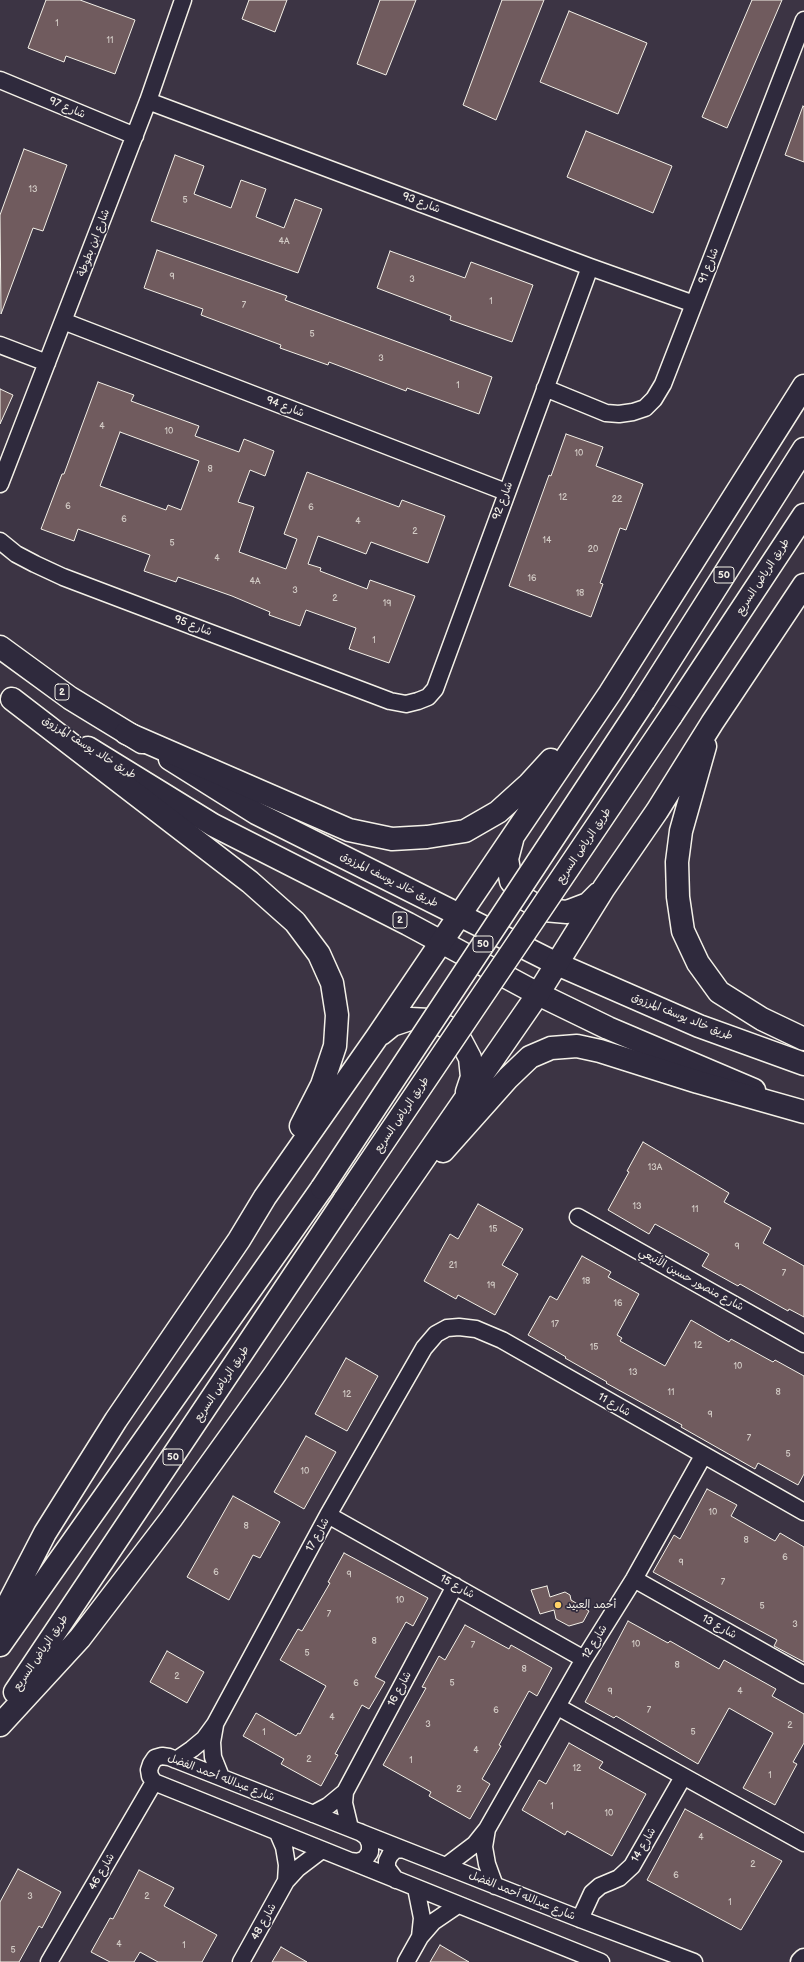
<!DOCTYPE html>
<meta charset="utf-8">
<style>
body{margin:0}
canvas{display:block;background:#3c3444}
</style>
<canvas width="804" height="1962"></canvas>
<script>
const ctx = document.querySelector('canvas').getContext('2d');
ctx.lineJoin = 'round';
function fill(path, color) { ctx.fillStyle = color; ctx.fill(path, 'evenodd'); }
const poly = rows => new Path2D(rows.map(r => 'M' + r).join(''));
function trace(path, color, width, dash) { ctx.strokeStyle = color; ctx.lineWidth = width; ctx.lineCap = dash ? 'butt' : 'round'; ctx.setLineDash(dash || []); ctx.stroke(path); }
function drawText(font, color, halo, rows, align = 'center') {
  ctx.font = font + ' "Balsamiq Sans","Playpen Sans Arabic",sans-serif'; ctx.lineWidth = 3.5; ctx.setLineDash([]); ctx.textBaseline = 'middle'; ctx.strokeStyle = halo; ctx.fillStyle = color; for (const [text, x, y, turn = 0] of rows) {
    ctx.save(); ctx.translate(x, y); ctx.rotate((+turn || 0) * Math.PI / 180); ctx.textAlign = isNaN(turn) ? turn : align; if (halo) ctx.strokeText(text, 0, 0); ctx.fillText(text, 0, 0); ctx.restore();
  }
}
const building = poly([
 [46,0,80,0,135,20,115,74,66,56,64,62,28,48,46,0],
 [249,0,287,0,275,32,242,19,249,0],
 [380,0,416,0,386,75,357,64,380,0],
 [502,0,544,0,496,120,463,105,502,0],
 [752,0,782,0,727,128,702,117,752,0],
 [569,11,647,43,618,114,540,82,569,11],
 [803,106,804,107,804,162,785,155,803,106],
 [586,131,672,166,653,213,567,177,586,131],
 [24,149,67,165,43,231,33,228,1,314,0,215,24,149],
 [175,155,204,166,194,194,231,208,241,180,266,189,256,217,284,228,295,199,322,209,298,273,151,221,175,155],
 [157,250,287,296,285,300,492,377,479,414,407,388,406,391,329,362,328,365,280,348,281,345,201,315,203,309,144,288,157,250],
 [390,251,465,278,471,262,533,285,512,342,450,320,451,316,377,288,390,251],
 [98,382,134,395,131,401,199,426,195,436,239,452,244,439,274,451,265,476,250,470,238,502,254,507,239,552,286,569,297,539,284,534,307,472,399,507,402,500,445,516,428,563,371,542,366,554,318,536,308,564,321,568,320,571,367,589,370,580,415,596,389,663,349,649,356,628,306,610,300,626,269,615,270,612,232,596,178,577,176,582,144,571,150,555,78,529,74,541,41,529,62,474,64,474,98,382],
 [120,432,199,461,181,510,168,505,166,510,100,486,120,432],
 [0,389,13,395,0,424,0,389],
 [566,434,603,447,596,466,643,484,626,530,620,528,600,583,603,584,591,617,509,586,549,475,551,476,566,434],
 [643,1142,729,1193,724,1202,771,1228,763,1243,804,1266,804,1317,789,1309,788,1311,740,1284,738,1286,702,1266,709,1254,655,1224,649,1234,608,1210,629,1172,627,1171,643,1142],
 [478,1204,523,1229,502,1265,518,1274,495,1315,458,1295,456,1299,424,1281,450,1234,458,1239,478,1204],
 [582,1256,611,1272,608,1277,639,1294,617,1335,622,1338,620,1341,665,1366,691,1320,729,1342,731,1339,773,1362,775,1360,804,1376,804,1474,798,1485,758,1463,755,1469,681,1427,682,1425,606,1383,607,1382,565,1358,566,1357,528,1335,550,1296,557,1300,582,1256],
 [346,1358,378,1376,347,1431,315,1414,346,1358],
 [306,1436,336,1452,304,1509,274,1492,306,1436],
 [707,1489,737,1505,731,1516,775,1541,780,1533,804,1547,804,1662,774,1646,777,1640,653,1572,674,1535,680,1539,707,1489],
 [233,1496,280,1522,260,1558,253,1555,229,1600,187,1577,233,1496],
 [344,1553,428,1598,413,1626,406,1622,375,1677,385,1682,369,1709,362,1705,335,1754,338,1755,321,1786,281,1764,284,1759,243,1736,256,1713,296,1736,298,1733,300,1734,326,1686,280,1660,298,1629,302,1631,330,1583,328,1582,344,1553],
 [547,1586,550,1597,565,1592,570,1595,571,1600,589,1611,583,1622,569,1626,556,1619,554,1610,540,1614,531,1590,547,1586],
 [628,1621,668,1643,670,1641,719,1669,724,1660,776,1689,772,1696,804,1714,804,1743,793,1762,797,1764,775,1805,743,1788,773,1733,729,1708,698,1764,616,1716,614,1718,585,1702,628,1621],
 [465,1625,509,1649,511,1645,552,1668,537,1696,529,1691,499,1745,501,1746,482,1779,490,1784,470,1819,429,1796,431,1792,383,1765,426,1688,422,1687,439,1656,445,1660,465,1625],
 [167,1651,204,1672,187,1703,150,1682,167,1651],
 [569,1743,603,1762,599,1768,646,1794,612,1856,567,1831,565,1835,522,1810,539,1780,546,1784,569,1743],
 [685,1809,782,1861,741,1930,647,1880,685,1809],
 [18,1869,61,1892,42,1928,39,1926,19,1962,0,1962,0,1902,18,1869],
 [139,1870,174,1888,164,1906,217,1935,202,1962,158,1962,140,1952,134,1962,110,1962,91,1952,110,1918,113,1919,139,1870],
 [440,1945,469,1962,430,1962,440,1945],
 [281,1947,307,1962,272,1962,281,1947]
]);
fill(building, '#705b5e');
trace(building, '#f4f1e8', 1);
const minor = poly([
 [0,80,135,136],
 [148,101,590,267,694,304],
 [63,321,506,492],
 [0,345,47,363],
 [545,388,606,413,619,414,633,412,645,408,654,399,663,384,804,20],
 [0,484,148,101,183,0],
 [0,541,16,554,35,564,63,577,390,701,406,704,418,701,428,697,435,689,439,678,590,267],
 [578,1217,804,1344],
 [328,1515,584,1659],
 [634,1579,804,1675],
 [558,1707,804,1843],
 [215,1725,212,1742,213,1757,221,1777],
 [176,1760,192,1749,204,1739,215,1724,328,1515,424,1348,436,1334,447,1328,459,1327,476,1329,502,1340,804,1512],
 [345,1792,344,1803,350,1828],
 [313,1814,328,1806,345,1792,455,1586],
 [487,1829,484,1847,487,1864,495,1886],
 [278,1833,284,1847,287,1865,286,1881],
 [350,1861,358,1862,365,1859,370,1852,370,1844,367,1837,360,1832],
 [446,1866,475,1844,487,1829,584,1659,634,1579,703,1456],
 [396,1880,387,1868,387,1861,390,1855,395,1850,402,1849],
 [416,1888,422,1918,420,1937],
 [580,1919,592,1893,600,1886,619,1878,632,1866,683,1777],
 [49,1962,154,1782],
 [241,1962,286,1881,297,1869,322,1850],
 [406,1962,420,1937,433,1922,458,1905],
 [601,1962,154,1782,150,1776,149,1770,151,1764,155,1758,162,1756,169,1757,580,1919,694,1962]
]);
const tertiary = poly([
 [801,1962,804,1959]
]);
const primary = poly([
 [0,647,70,698,142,742],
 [88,748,213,825,408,924,538,994,608,1028,754,1090],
 [170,759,256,813,557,964,699,1026,804,1064]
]);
const motorway = poly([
 [12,699,250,882,295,922,319,954,332,983,337,1015,335,1046,322,1085,301,1126],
 [644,701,804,449],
 [671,716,804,515],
 [126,733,349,830,392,839,427,837,465,831,498,812,529,784,551,760],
 [705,746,681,831,677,862,678,897,683,931,698,963,719,992,762,1019,804,1039],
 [512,840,507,859,511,881,525,899,544,910,567,912,588,904,598,894],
 [381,1034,392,1025,410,1019,430,1020,447,1027,461,1041,470,1058,472,1077,467,1092],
 [443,1151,508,1078,530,1057,551,1048,577,1046,600,1051,698,1082,804,1112],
 [0,1620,45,1533,116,1420,239,1240,265,1197,377,1037,610,693,804,386],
 [0,1645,322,1188],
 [15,1692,345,1199],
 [0,1725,80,1638,171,1519,273,1377,538,994,604,888,657,811,712,723,804,585]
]);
trace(minor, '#f4f1e8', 19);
trace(tertiary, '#f4f1e8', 23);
trace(primary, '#f4f1e8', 25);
trace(motorway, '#f4f1e8', 25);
trace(minor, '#2f2a3d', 16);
trace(tertiary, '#2f2a3d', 20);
trace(primary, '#2f2a3d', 22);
trace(motorway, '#2f2a3d', 22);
const motorwayBridge = poly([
 [322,1188,644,701],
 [345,1199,671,716]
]);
trace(motorwayBridge, '#f4f1e8', 25, []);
trace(motorwayBridge, '#2f2a3d', 22);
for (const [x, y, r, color] of [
 [558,1605,4,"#ffd166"]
]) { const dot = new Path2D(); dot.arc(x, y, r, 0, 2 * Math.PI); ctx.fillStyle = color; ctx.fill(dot); trace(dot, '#2f2a3d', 1.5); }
drawText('9px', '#d3ccc6', null, [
 ["1",57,24],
 ["11",110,41],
 ["13",33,190],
 ["5",185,201],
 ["4A",284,242],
 ["9",172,277],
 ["3",412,280],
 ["1",491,302],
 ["7",244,306],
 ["5",312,335],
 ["3",381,359],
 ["1",458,386],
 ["4",102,427],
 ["10",169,432],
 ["10",579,454],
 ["8",210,470],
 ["12",563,498],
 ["22",617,500],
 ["6",68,507],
 ["6",311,508],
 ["6",124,520],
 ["4",358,522],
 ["2",415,532],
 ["14",547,541],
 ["5",172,544],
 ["20",593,550],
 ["4",217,559],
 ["16",532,579],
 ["4A",255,582],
 ["3",295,591],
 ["18",580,594],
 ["2",335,599],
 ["19",387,604],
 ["1",374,641],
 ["13A",655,1168],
 ["13",637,1207],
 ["11",695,1210],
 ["15",493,1230],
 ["9",737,1247],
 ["21",453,1266],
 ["7",784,1274],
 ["18",586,1282],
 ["19",491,1286],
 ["16",618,1304],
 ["17",555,1325],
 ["12",698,1346],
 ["15",594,1348],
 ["10",738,1367],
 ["13",633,1373],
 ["11",671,1393],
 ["8",778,1393],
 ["12",347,1395],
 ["9",710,1415],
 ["7",749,1439],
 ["5",788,1455],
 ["10",305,1472],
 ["10",713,1513],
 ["8",246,1527],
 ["8",746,1541],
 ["6",785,1558],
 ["9",681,1563],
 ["6",216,1573],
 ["9",349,1575],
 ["7",723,1583],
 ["10",400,1601],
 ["5",762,1607],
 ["7",329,1615],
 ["3",795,1625],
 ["8",374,1642],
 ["10",636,1645],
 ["7",473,1646],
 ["5",307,1654],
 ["8",677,1666],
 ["8",524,1670],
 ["2",177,1677],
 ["6",356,1684],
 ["5",452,1684],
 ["9",610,1692],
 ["4",740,1692],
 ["6",496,1711],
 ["7",649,1711],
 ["4",332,1718],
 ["3",428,1725],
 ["2",790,1726],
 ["1",264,1733],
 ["5",693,1733],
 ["4",476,1751],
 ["2",309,1760],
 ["1",411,1761],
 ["12",577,1769],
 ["1",770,1776],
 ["2",459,1790],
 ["1",552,1807],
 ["10",609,1814],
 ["4",701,1838],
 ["2",753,1865],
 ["6",676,1876],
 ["3",30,1897],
 ["2",147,1897],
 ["1",730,1903],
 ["4",119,1945],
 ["1",184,1946],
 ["5",13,1951]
]);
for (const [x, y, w] of [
 [724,575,20],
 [62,692,14],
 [400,920,14],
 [483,944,20],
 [173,1457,20]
]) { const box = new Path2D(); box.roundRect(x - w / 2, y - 8, w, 16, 3); ctx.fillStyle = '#2f2a3d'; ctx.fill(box); trace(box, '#f4f1e8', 1); }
drawText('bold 10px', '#f4f1e8', null, [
 ["50",724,575],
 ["2",62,692],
 ["2",400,920],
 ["50",483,944],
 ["50",173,1457]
]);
drawText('11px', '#f4f1e8', '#2f2a3d', [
 ["شارع 97",67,108,23],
 ["شارع 93",421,203,21],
 ["شارع ابن بطوطة",94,243,-69],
 ["شارع 91",709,266,-69],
 ["شارع 94",285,407,21],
 ["شارع 92",503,501,-70],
 ["طريق الرياض السريع",763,577,-57],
 ["شارع 95",193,626,21],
 ["طريق خالد يوسف المرزوق",89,748,32],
 ["طريق الرياض السريع",584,846,-56],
 ["طريق خالد يوسف المرزوق",389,880,27],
 ["طريق خالد يوسف المرزوق",682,1017,22],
 ["طريق الرياض السريع",402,1115,-56],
 ["شارع منصور حسين الأنبعي",691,1280,29],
 ["طريق الرياض السريع",222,1384,-56],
 ["شارع 11",614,1405,30],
 ["شارع 17",318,1535,-61],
 ["شارع 15",457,1587,29],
 ["شارع 13",719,1627,29],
 ["شارع 12",595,1642,-59],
 ["طريق الرياض السريع",41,1653,-56],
 ["شارع 16",400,1689,-62],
 ["شارع عبدالله أحمد الفضل",221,1778,21],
 ["شارع 14",644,1845,-60],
 ["شارع 46",102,1872,-60],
 ["شارع عبدالله أحمد الفضل",522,1896,22],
 ["شارع 48",264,1922,-61]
]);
drawText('11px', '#f4f1e8', '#2f2a3d', [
 ["أحمد العبيد",566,1605]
], 'left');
</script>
